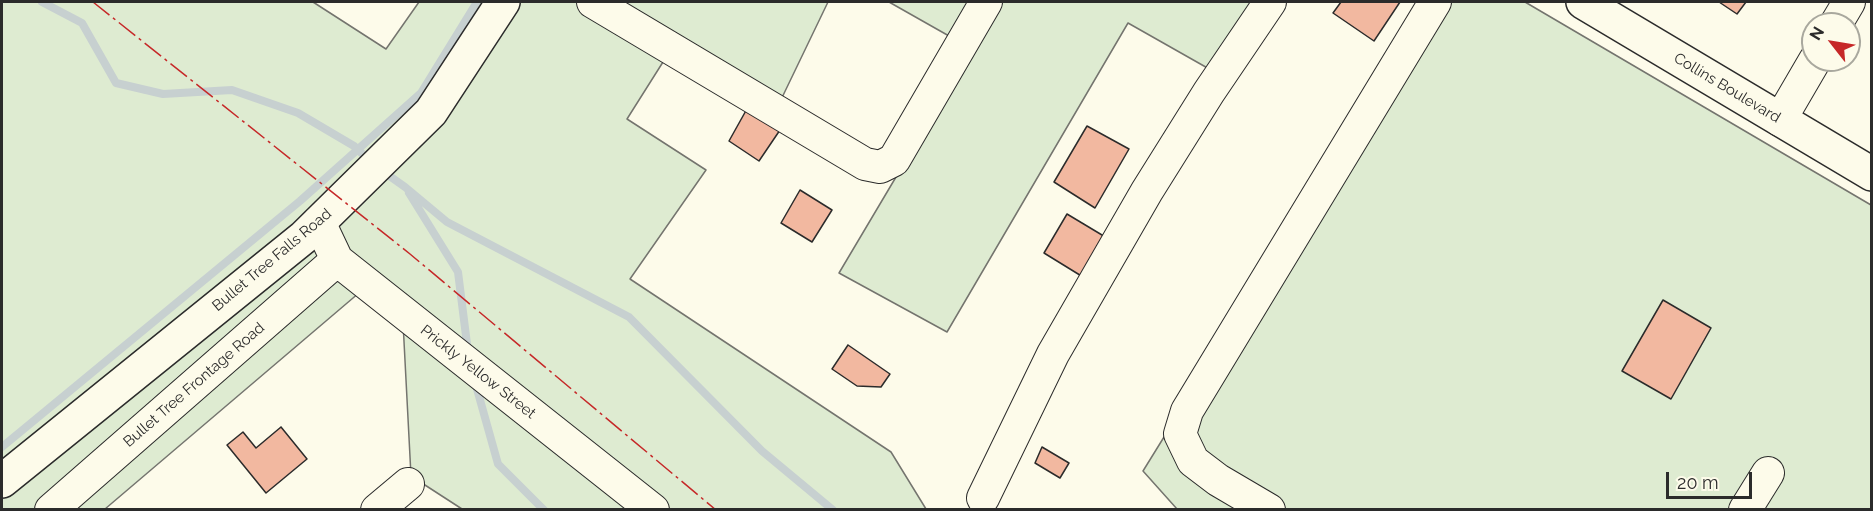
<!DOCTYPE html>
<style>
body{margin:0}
#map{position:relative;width:1873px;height:511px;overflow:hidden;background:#fdfbea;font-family:Raleway,sans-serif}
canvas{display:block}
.frame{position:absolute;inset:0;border:3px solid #2b2b2b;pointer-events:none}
.north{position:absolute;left:1801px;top:12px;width:60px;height:60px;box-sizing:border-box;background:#fdfbea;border:2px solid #a9a89e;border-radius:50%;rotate:301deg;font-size:16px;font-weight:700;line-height:24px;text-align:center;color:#2b2b2b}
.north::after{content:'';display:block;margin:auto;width:21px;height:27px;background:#c62828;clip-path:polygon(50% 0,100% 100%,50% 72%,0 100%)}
.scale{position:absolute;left:1666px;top:472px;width:86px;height:27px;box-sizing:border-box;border:3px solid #2b2b2b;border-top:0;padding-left:8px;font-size:18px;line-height:21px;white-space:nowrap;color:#2b2b2b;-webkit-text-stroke:4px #fdfbea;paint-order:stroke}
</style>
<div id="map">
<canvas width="1873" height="511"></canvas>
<div class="frame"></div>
<div class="north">N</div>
<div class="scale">20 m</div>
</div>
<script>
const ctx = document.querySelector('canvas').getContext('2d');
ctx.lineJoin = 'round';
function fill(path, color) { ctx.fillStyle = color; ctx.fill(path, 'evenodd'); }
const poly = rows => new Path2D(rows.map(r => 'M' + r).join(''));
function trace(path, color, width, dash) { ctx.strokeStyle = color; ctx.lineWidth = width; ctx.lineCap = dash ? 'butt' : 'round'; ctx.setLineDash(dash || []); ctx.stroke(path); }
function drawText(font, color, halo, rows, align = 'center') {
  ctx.font = font + ' Raleway,sans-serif'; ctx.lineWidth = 4.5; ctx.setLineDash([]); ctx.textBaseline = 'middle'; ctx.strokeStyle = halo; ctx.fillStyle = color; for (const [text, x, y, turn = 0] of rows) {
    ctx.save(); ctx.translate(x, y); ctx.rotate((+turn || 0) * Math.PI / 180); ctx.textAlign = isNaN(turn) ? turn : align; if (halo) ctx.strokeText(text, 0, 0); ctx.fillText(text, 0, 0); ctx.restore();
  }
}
const green = poly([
 [2,2,313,2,386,49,419,2,828,2,777,108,675,43,627,119,706,170,630,279,891,452,926,509,462,509,411,476,402,303,373,281,105,509,2,509,2,2],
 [889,2,1253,2,1211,70,1128,23,947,332,839,273,972,49,889,2],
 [1433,2,1525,2,1871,205,1871,509,1177,509,1143,471,1433,2]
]);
fill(green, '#deebd1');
trace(green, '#74746e', 1.5);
trace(poly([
 [42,2,82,23,116,83,163,94,232,90,298,113,354,146,371,162],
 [381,170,405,187,447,222,629,317,762,451,833,510],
 [409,193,458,272,468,352],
 [475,382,498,464,544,510],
 [2,447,300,201,421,93,477,2]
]), '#c7d0d0', 8);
const building = poly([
 [1341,2,1400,2,1374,41,1333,13,1341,2],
 [1719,2,1746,2,1737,14,1719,2],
 [748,107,780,130,759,161,729,141,748,107],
 [1087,126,1129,149,1095,208,1054,182,1087,126],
 [800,190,832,210,812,242,781,223,800,190],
 [1067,214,1107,238,1083,277,1044,253,1067,214],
 [1663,300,1711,328,1671,399,1622,371,1663,300],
 [848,345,890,374,881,387,857,386,832,369,848,345],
 [281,427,307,459,266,493,227,445,243,432,256,448,281,427],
 [1042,447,1069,463,1060,478,1035,463,1042,447]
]);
fill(building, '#f2b8a0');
trace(building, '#2b2b2b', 1.5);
const minor = poly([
 [593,2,865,164,880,167,894,160,986,2],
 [1836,24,1849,2],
 [1780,120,1815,60],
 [319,222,337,260,653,510],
 [983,498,1053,354,1147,191,1209,92,1270,2],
 [51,510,337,260],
 [377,510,408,484],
 [1269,510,1218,480,1193,461,1180,434,1187,411,1435,2],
 [1745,510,1768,473]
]);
const major = poly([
 [1583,2,1872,174],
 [2,481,304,237,431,112,503,2]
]);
trace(minor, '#2b2b2b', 34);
trace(major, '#2b2b2b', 36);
trace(minor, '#fdfbea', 32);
trace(major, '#fdfbea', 33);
trace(poly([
 [93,2,410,254,716,510]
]), '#c62828', 1.5, [21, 4.5, 3, 4.5]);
drawText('15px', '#2b2b2b', '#fdfbea', [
 ["Collins Boulevard",1727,88,31],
 ["Bullet Tree Falls Road",272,260,-40],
 ["Prickly Yellow Street",478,372,38],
 ["Bullet Tree Frontage Road",194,385,-41]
]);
</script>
